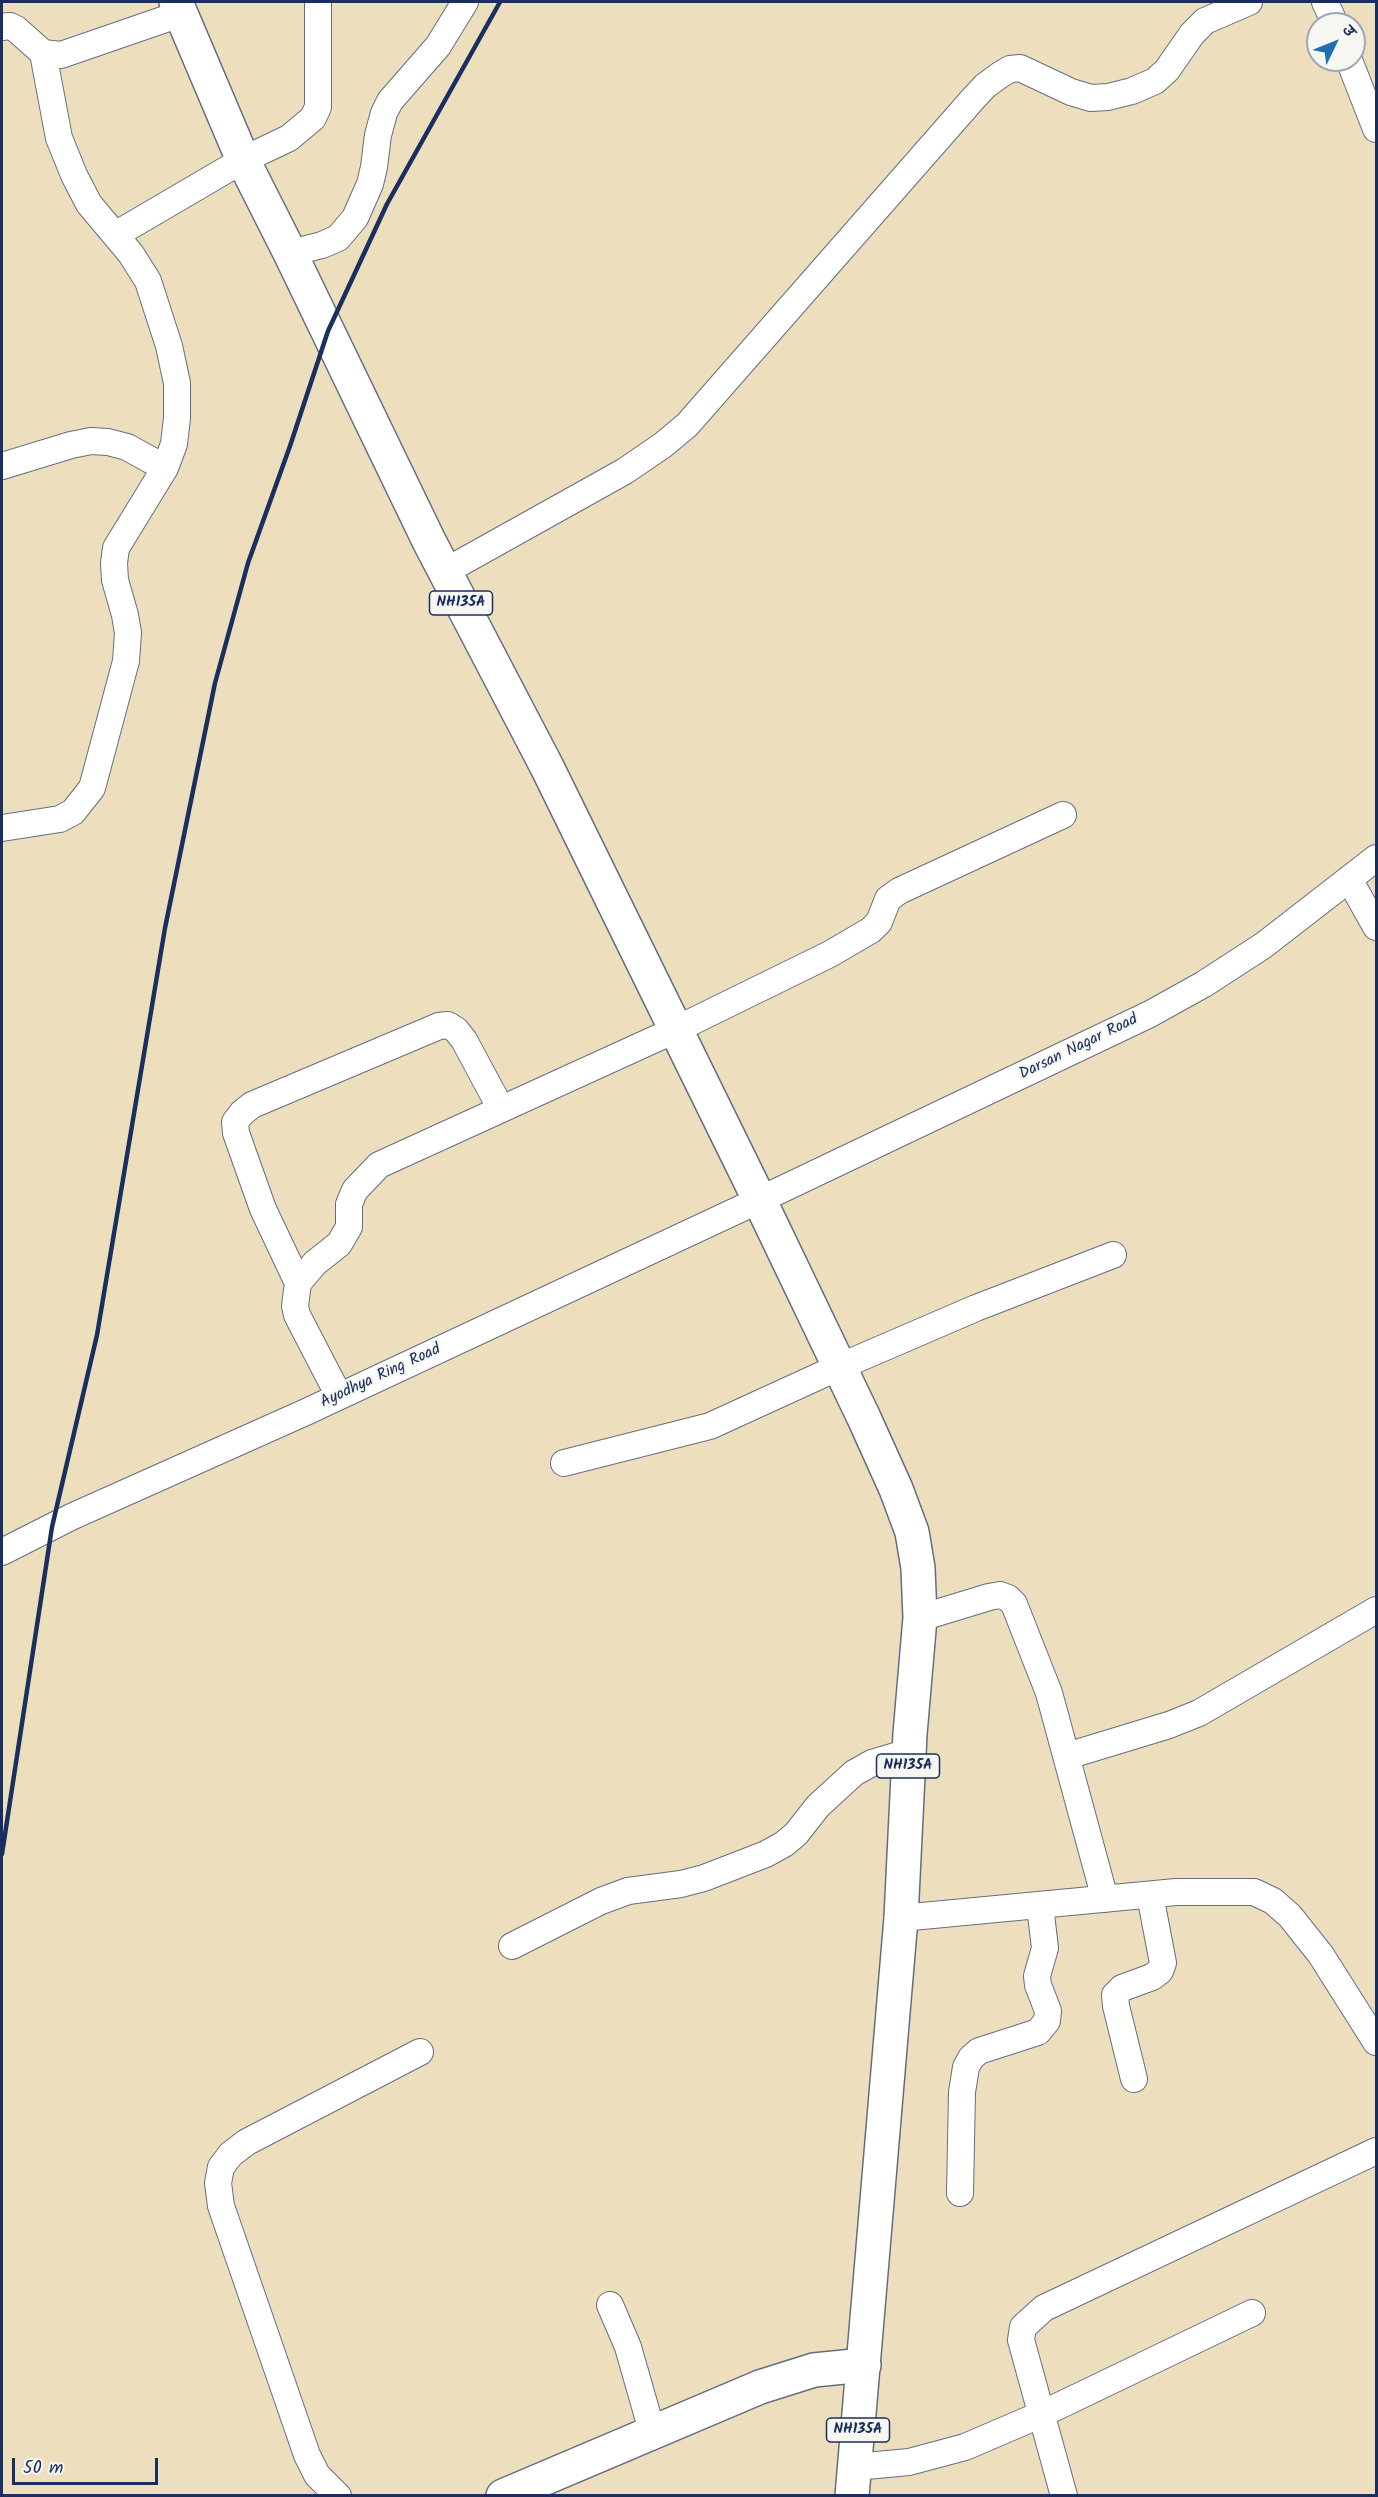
<!DOCTYPE html>
<meta charset="utf-8">
<style>
body{margin:0}
#map{position:relative;width:1378px;height:2497px;overflow:hidden;background:#eddfbd;font-family:Kalam,"Playpen Sans Deva",sans-serif}
canvas{display:block}
.frame{position:absolute;inset:0;border:3px solid #1b2f5e;pointer-events:none}
.north{position:absolute;left:1306px;top:12px;width:60px;height:60px;box-sizing:border-box;background:#f6f6f2;border:2px solid #9ea6b7;border-radius:50%;rotate:47deg;font-size:16px;font-weight:700;line-height:24px;text-align:center;color:#1b2f5e}
.north::after{content:'';display:block;margin:auto;width:21px;height:27px;background:#1f6fb2;clip-path:polygon(50% 0,100% 100%,50% 72%,0 100%)}
.scale{position:absolute;left:12px;top:2458px;width:146px;height:27px;box-sizing:border-box;border:3px solid #1b2f5e;border-top:0;padding-left:8px;font-size:18px;line-height:21px;white-space:nowrap;color:#1b2f5e;-webkit-text-stroke:4px #f6f6f2;paint-order:stroke}
</style>
<div id="map">
<canvas width="1378" height="2497"></canvas>
<div class="frame"></div>
<div class="north">उ</div>
<div class="scale">50 m</div>
</div>
<script>
const ctx = document.querySelector('canvas').getContext('2d');
ctx.lineJoin = 'round';
const poly = rows => new Path2D(rows.map(r => 'M' + r).join(''));
function trace(path, color, width, dash) { ctx.strokeStyle = color; ctx.lineWidth = width; ctx.lineCap = dash ? 'butt' : 'round'; ctx.setLineDash(dash || []); ctx.stroke(path); }
function drawText(font, color, halo, rows, align = 'center') {
  ctx.font = font + ' Kalam,sans-serif'; ctx.lineWidth = 4.5; ctx.setLineDash([]); ctx.textBaseline = 'middle'; ctx.strokeStyle = halo; ctx.fillStyle = color; for (const [text, x, y, turn = 0] of rows) {
    ctx.save(); ctx.translate(x, y); ctx.rotate((+turn || 0) * Math.PI / 180); ctx.textAlign = isNaN(turn) ? turn : align; if (halo) ctx.strokeText(text, 0, 0); ctx.fillText(text, 0, 0); ctx.restore();
  }
}
const minor = poly([
 [1325,2,1335,24],
 [2,27,10,26,16,29,43,53,61,55,180,14],
 [1349,60,1376,129],
 [115,235,243,160,289,138,313,118,318,107,318,2],
 [290,253,322,245,338,238,355,218,370,184,374,167,378,135,384,113,390,101,438,46,465,2],
 [2,466,71,445,91,441,108,442,127,447,165,468],
 [444,572,625,471,663,445,687,425,972,100,985,86,1000,75,1010,69,1020,68,1071,92,1091,98,1108,97,1132,91,1155,81,1167,70,1192,34,1205,21,1249,2],
 [2,828,60,819,73,812,92,788,126,661,128,633,125,615,115,580,114,563,116,548,165,468,174,444,177,418,177,383,169,346,148,281,131,254,89,204,74,175,59,138,43,53],
 [1349,879,1376,927],
 [298,1283,263,1209,236,1133,235,1122,242,1113,252,1105,439,1026,448,1025,456,1030,464,1040,501,1109],
 [339,1396,297,1315,295,1306,298,1283,315,1263,339,1244,349,1227,349,1204,355,1190,379,1165,675,1030,830,954,871,930,879,922,888,899,899,891,1063,815],
 [564,1463,710,1426,839,1367,976,1308,1113,1255],
 [2,1552,71,1517,306,1412,770,1195,1150,1014,1204,984,1264,945,1376,858],
 [920,1618,989,1597,1000,1595,1008,1598,1014,1604,1049,1693,1105,1899],
 [1067,1756,1169,1725,1199,1713,1376,1610],
 [901,1918,1176,1892,1254,1892,1273,1901,1290,1916,1321,1955,1376,2042],
 [512,1946,601,1901,628,1891,681,1884,704,1878,766,1854,784,1844,796,1834,818,1806,854,1773,872,1763,909,1752],
 [1134,2079,1116,2006,1115,1995,1122,1988,1152,1977,1160,1971,1163,1963,1150,1895],
 [960,2193,962,2092,966,2067,971,2058,979,2051,1038,2032,1047,2021,1048,2011,1038,1985,1037,1976,1045,1948,1040,1906],
 [610,2305,628,2347,652,2431],
 [855,2467,909,2462,965,2447,1042,2414,1252,2313],
 [338,2496,317,2475,307,2455,221,2206,218,2183,221,2167,231,2154,247,2142,420,2052],
 [1064,2496,1021,2340,1023,2327,1044,2308,1376,2151]
]);
const major = poly([
 [503,2496,760,2387,814,2370,864,2365]
]);
const highway = poly([
 [176,2,243,160,290,253,429,541,547,767,759,1199,864,1418,896,1489,912,1532,918,1568,920,1618,910,1734,901,1918,852,2496]
]);
trace(minor, '#646d7f', 28);
trace(major, '#646d7f', 36);
trace(highway, '#646d7f', 36);
trace(minor, '#fff', 26);
trace(major, '#fff', 33);
trace(highway, '#fff', 33);
trace(poly([
 [2,1854,52,1527,97,1335,165,928,215,683,248,563,290,446,328,331,387,204,500,2]
]), '#1b2f5e', 4.5);
for (const [x, y, w] of [
 [461,603,63],
 [908,1766,63],
 [858,2430,63]
]) { const box = new Path2D(); box.roundRect(x - w / 2, y - 12, w, 24, 4.5); ctx.fillStyle = '#f6f6f2'; ctx.fill(box); trace(box, '#1b2f5e', 1.5); }
drawText('bold 15px', '#1b2f5e', null, [
 ["NH135A",461,603],
 ["NH135A",908,1766],
 ["NH135A",858,2430]
]);
drawText('16px', '#1b2f5e', '#f6f6f2', [
 ["Darsan Nagar Road",1079,1048,-26],
 ["Ayodhya Ring Road",381,1377,-25]
]);
</script>
